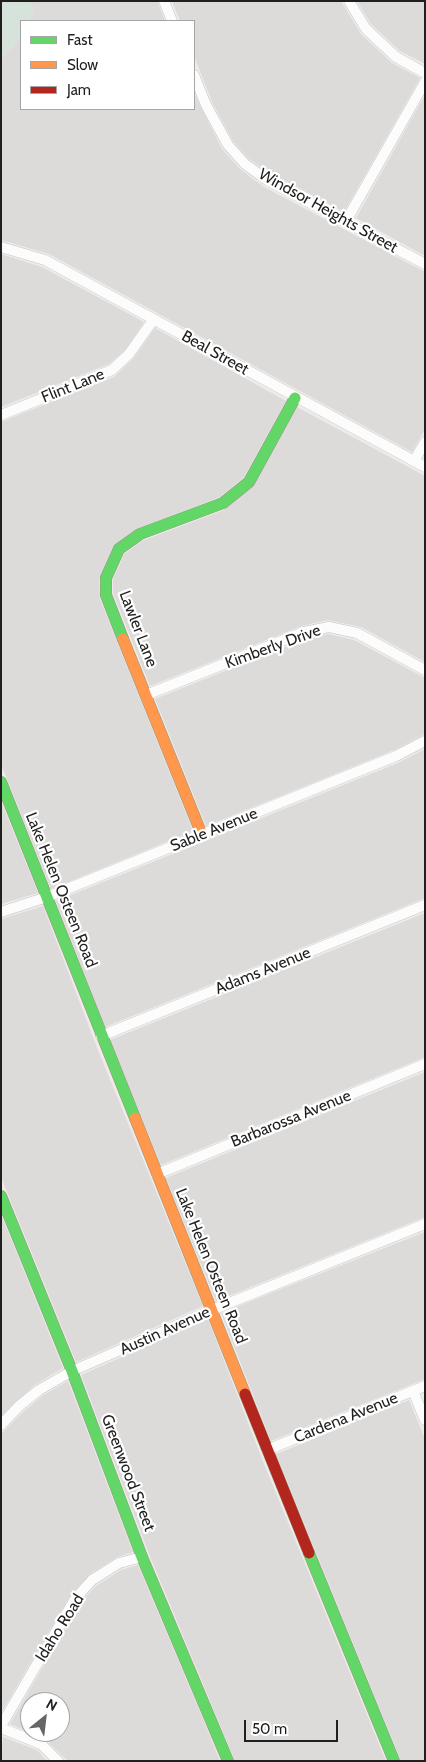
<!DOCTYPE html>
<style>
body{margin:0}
#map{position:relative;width:426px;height:1762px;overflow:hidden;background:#eeebe8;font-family:Cabin,sans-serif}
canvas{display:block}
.frame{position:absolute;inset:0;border:2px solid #1f1f1f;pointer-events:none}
.legend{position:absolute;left:20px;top:20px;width:175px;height:90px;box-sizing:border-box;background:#fff;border:1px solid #a5a5a5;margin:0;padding:6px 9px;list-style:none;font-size:15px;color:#1f1f1f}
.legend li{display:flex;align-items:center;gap:10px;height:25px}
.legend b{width:25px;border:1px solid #a5a5a5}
.north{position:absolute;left:20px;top:1692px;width:50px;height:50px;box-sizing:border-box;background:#fff;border:1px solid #a5a5a5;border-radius:50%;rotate:29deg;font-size:14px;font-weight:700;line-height:20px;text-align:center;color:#1f1f1f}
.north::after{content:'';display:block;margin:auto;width:18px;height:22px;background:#676665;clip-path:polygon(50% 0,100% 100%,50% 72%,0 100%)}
.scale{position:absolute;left:244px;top:1720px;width:94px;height:22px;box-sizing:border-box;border:2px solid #1f1f1f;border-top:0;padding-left:6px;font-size:15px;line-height:18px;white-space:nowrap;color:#1f1f1f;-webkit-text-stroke:4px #fff;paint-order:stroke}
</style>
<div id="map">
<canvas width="426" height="1762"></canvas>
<div class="frame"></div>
<ul class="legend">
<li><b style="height:6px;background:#63d668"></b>Fast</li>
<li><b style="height:6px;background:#ff974d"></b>Slow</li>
<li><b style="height:6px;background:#b3261e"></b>Jam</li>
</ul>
<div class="north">N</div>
<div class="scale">50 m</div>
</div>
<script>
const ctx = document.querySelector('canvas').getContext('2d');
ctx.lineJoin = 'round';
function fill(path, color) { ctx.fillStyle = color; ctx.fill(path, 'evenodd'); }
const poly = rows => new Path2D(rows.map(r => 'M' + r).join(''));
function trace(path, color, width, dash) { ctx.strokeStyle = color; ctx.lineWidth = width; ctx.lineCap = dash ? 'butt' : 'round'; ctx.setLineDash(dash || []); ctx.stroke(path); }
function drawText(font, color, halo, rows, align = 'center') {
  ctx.font = font + ' Cabin,sans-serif'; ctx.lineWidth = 4.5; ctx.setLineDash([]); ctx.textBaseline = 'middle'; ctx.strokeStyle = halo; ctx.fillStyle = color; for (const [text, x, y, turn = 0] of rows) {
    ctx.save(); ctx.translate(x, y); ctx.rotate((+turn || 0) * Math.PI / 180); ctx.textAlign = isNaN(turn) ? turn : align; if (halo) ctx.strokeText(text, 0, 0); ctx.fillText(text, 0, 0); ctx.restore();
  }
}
fill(poly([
 [30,1,157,1,165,21,28,21,34,11],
 [172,1,341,1,361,34,392,63,420,78,344,212,271,174,249,159,233,141,212,102,194,56,194,21,180,21],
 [357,1,425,1,425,64,400,51,371,24],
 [21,33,21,109,194,109,194,93,222,149,240,169,264,187,425,272,425,429,412,452,49,254,1,240,1,58,16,43],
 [425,95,425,256,356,218],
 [1,254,42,267,144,322,125,350,109,364,1,407],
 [155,328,286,401,244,477,220,497,137,529,99,579,100,599,193,831,51,889,1,764,1,422,114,377,134,358],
 [297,407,425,476,425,662,361,627,328,620,302,626,150,686,113,593,113,579,124,554,142,541,224,510],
 [328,634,354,640,425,678,425,734,394,750,206,826,155,699,305,639],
 [425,749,425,898,105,1027,56,901,398,763],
 [1,801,38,893,1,904],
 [43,906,96,1045,203,1306,76,1362,1,1177,1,919],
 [425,913,425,1057,161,1165,110,1040],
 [425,1072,425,1217,216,1301,166,1178],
 [1,1214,63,1368,36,1384,1,1416],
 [425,1232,425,1379,271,1441,221,1313],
 [208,1319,262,1459,386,1761,235,1761,149,1554,81,1375],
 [68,1381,133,1552,117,1557,90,1574,70,1596,1,1713,1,1434,23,1412,42,1396],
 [409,1400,425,1439,425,1761,401,1761,276,1454],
 [138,1565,203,1719,220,1761,68,1761,45,1739,10,1724,80,1603,96,1586,121,1570],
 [30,1702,60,1702,60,1732,30,1732],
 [3,1737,37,1750,47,1761,1,1761]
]), '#dddbd9');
fill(poly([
 [1,1,30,1,34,11,28,21,21,21,21,33,16,43,1,58]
]), '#d6e3db');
const street = poly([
 [164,1,172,21],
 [349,1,366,29,396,57,425,73],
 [194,75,206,105,228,145,245,164,267,180,425,264],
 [346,221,425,82],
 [1,247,45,260,425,467],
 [1,415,112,370,129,354,154,319],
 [414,461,425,442],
 [146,695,304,632,329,627,357,633,425,670],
 [1,912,47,897,396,756,425,741],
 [101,1036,425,905],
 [157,1174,425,1064],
 [413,1391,425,1420],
 [1,1425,19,1406,39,1390,72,1371,212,1310,425,1224],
 [267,1450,425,1386],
 [1,1726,75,1599,92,1580,119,1563,142,1557],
 [1,1728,41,1744,58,1761]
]);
const fast = poly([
 [123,639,106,595,106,578,119,549,140,534,223,503,249,482,295,398],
 [1,782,135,1118],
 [1,1196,72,1371,142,1557,228,1761],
 [309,1553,394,1761]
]);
const slow = poly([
 [123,639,202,835],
 [135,1118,245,1394]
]);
const jam = poly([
 [245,1394,309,1553]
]);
trace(street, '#c6c5c4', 11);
trace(fast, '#969680', 12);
trace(slow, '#969680', 12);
trace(jam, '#969680', 12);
trace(street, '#fcfcfc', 10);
trace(fast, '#63d668', 11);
trace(slow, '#ff974d', 11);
trace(jam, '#b3261e', 11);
drawText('16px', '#1f1f1f', '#fff', [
 ["Windsor Heights Street",328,211,29],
 ["Beal Street",215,353,29],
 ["Flint Lane",73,386,-22],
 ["Lawler Lane",138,629,69],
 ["Kimberly Drive",273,647,-20],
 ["Sable Avenue",214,830,-22],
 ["Lake Helen Osteen Road",61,890,68],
 ["Adams Avenue",263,971,-22],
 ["Barbarossa Avenue",291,1119,-22],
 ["Lake Helen Osteen Road",211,1266,68],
 ["Austin Avenue",165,1331,-24],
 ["Cardena Avenue",346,1418,-22],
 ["Greenwood Street",128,1473,69],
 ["Idaho Road",60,1628,-58]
]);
</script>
